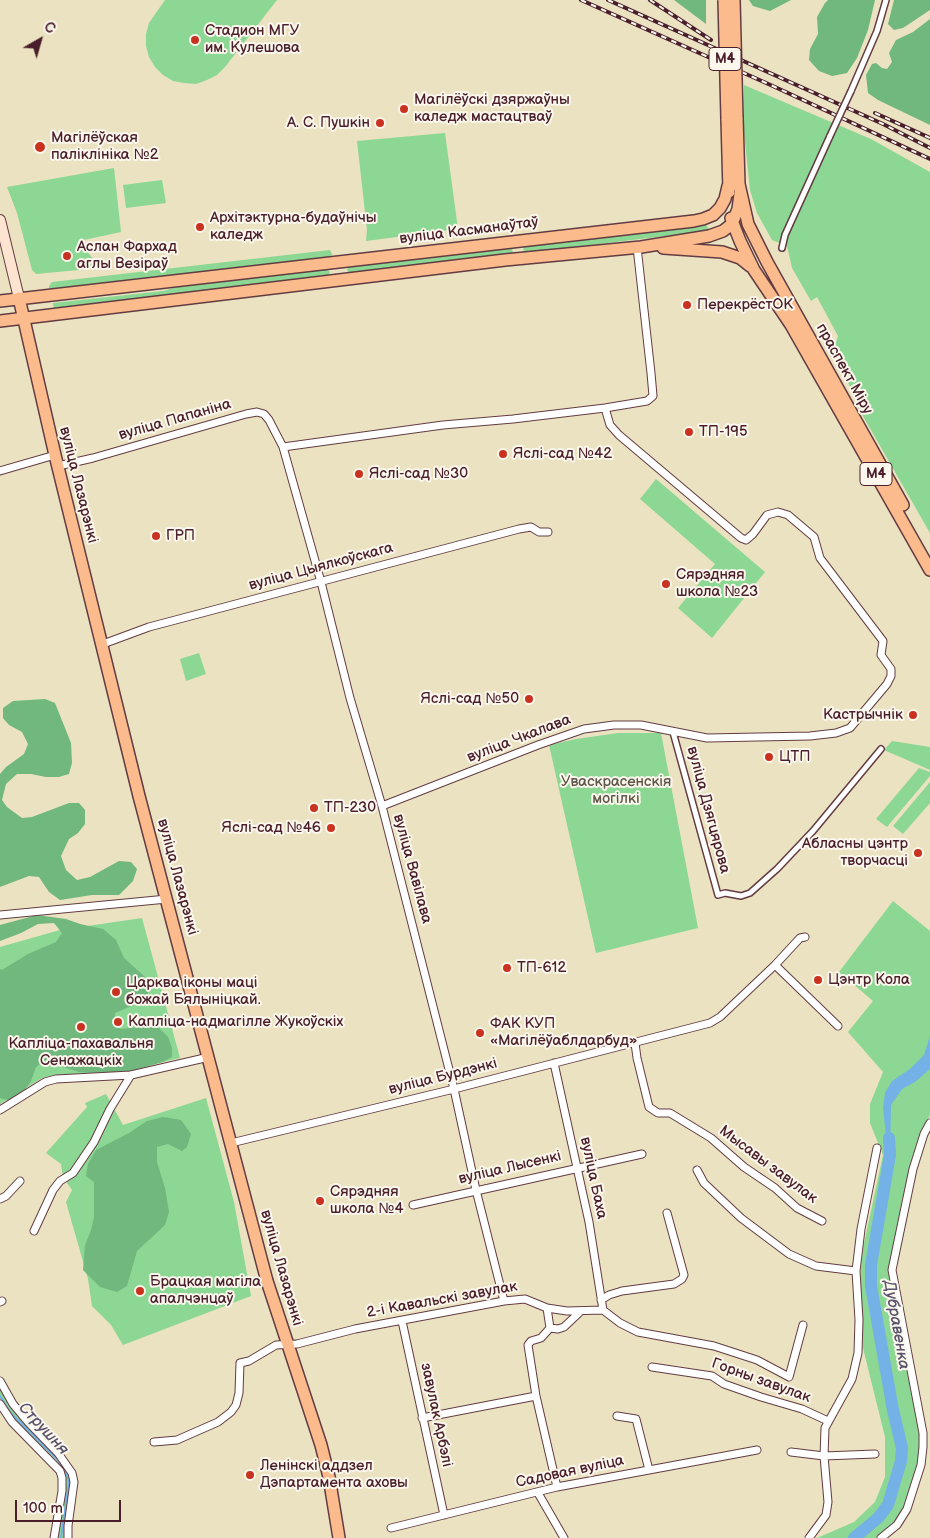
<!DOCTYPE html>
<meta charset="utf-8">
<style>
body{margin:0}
#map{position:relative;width:930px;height:1538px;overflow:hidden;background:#ebe2c1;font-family:"Balsamiq Sans",sans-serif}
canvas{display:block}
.north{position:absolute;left:15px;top:15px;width:50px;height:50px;-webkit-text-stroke:4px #fbf7ec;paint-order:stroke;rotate:38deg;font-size:14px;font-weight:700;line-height:20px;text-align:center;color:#4a1f2b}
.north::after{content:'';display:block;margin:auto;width:18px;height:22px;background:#4a1f2b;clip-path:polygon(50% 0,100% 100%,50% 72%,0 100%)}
.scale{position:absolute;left:15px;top:1500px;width:106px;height:22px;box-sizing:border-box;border:2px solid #4a1f2b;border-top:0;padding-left:6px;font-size:15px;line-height:18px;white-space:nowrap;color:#4a1f2b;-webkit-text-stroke:4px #fbf7ec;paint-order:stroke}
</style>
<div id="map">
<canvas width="930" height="1538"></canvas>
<div class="north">С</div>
<div class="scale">100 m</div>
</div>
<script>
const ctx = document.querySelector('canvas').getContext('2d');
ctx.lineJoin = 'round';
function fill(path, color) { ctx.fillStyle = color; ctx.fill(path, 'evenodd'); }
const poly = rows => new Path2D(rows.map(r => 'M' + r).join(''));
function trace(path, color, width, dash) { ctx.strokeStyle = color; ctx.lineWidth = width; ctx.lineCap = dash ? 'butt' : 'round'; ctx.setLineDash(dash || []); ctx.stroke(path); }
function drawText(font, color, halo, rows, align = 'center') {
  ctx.font = font + ' "Balsamiq Sans",sans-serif'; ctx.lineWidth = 4; ctx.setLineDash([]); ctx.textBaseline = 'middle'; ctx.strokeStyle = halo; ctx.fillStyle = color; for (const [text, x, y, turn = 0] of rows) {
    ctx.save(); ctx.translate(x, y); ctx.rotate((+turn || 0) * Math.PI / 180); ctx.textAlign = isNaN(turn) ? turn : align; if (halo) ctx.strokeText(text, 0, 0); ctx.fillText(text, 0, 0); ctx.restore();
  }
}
fill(poly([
 [165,0,277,0,225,67,217,75,207,80,196,84,184,83,173,81,163,75,155,67,149,57,146,46,146,34,149,23],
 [744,85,871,139,930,172,930,533,860,411,834,349,838,336,817,297,811,301,792,268,787,246,772,240,757,213,750,190,743,123],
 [445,133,458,229,366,241,367,230,357,141],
 [114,168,121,232,79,241,100,268,36,274,32,270,17,213,7,187],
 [162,180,166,203,126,208,123,185],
 [706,225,709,229,707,231,524,253,523,246],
 [512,247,513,255,351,273,348,272,347,269,349,266],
 [330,250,332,254,330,257,49,290,49,286,52,282],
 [327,269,330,272,328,277,54,309,53,303,163,291,180,286],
 [656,479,765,572,712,638,678,608,715,564,640,499],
 [199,653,206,674,186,681,180,659],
 [618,733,661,733,698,928,596,953,549,745,576,739],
 [892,741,930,747,930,770,884,750],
 [919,768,930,772,930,776,887,827,876,819],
 [930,782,930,803,903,834,893,826],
 [893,901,930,931,930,1115,917,1142,905,1187,888,1270,914,1405,921,1435,921,1456,904,1507,897,1521,878,1538,817,1538,854,1522,875,1502,885,1477,885,1437,863,1348,860,1278,863,1248,883,1155,870,1123,870,1104,883,1072,848,1032,873,1001,839,972],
 [142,918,180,1058,124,1071,55,1075,42,1078,0,1104,0,947,60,930],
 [106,1094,123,1125,206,1098,234,1202,251,1296,123,1345,111,1325,92,1306,88,1279,66,1202,72,1190,63,1177,61,1164,46,1153,87,1107,85,1103],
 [0,1386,63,1463,71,1480,65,1538,57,1538,66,1486,64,1470,57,1461,11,1416,0,1398]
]), '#8bd793');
fill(poly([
 [674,0,706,0,706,24],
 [749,0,791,0,770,11,753,6],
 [828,0,875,0,868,30,857,58,847,73,832,76,819,71,809,60,810,49,818,34,817,17,825,3],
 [894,0,930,0,930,10,903,28,894,30,888,24],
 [930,19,930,125,878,100,868,93,866,75,872,64,876,63,882,68,887,69,892,62,889,53,896,40,913,32],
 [45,699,55,703,71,743,72,763,69,774,59,777,46,777,31,774,17,774,6,784,2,800,7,807,22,818,32,817,69,803,79,803,85,810,85,824,78,833,69,839,61,856,66,870,77,880,90,877,119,861,131,862,137,869,133,881,119,895,92,895,60,900,49,892,39,877,29,876,0,887,0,774,6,767,24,754,28,744,22,732,9,725,3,718,3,708,13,701],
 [37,915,66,919,80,924,103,929,116,940,124,958,145,977,149,990,147,996,141,1002,115,1013,114,1022,121,1029,148,1026,159,1028,168,1037,172,1048,172,1057,163,1062,131,1071,101,1073,79,1072,66,1068,58,1061,45,1060,36,1067,31,1081,23,1093,11,1101,0,1098,0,969,2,970,28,954,56,942,62,933,54,923,38,924,21,933,0,941,0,925],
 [163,1117,181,1120,191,1134,187,1147,182,1151,168,1144,157,1147,157,1162,165,1188,169,1212,165,1225,137,1251,127,1286,117,1292,100,1287,83,1270,85,1245,91,1230,94,1217,94,1182,86,1176,88,1164,96,1150,129,1133,147,1121]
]), '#70b87d');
fill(poly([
 [930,1036,930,1069,915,1082,902,1089,891,1105,890,1155,888,1153,883,1108,885,1093,892,1081,910,1069,924,1055]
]), '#73b1e6');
trace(poly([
 [0,1396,10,1412,58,1460,67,1475,69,1482,61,1538]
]), '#73b1e6', 2);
trace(poly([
 [854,1538,878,1518,888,1505,901,1461,902,1448,893,1410,871,1286,871,1265,890,1155,889,1138]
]), '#73b1e6', 12);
const pedestrian = poly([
 [851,91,877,31,886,0],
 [782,248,785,235,830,136],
 [673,732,718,895,725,893,741,896,750,893,777,869,813,831,881,749]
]);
const minor = poly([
 [283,447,443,425,513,419,605,408,647,401,653,396,651,373,637,247],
 [58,466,93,458,246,414,257,412,264,414,269,420,283,447,321,582,350,698,382,806,454,1089,476,1190,504,1301],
 [0,471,55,455],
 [103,644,149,627,519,529,531,527,539,532,548,532],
 [382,806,538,745,584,729,614,725,641,725,707,738,810,736,836,733,850,728,887,684,891,676,891,669,881,655,883,641,820,558,814,537,788,515,778,512,767,515,753,534,746,540,741,538,619,435,610,425,605,408],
 [0,915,167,899],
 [775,965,838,1026],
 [635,1043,637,1058,649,1107,658,1113,670,1113,711,1138,744,1167,775,1188,797,1208,822,1221],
 [554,1063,589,1222,603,1310],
 [0,1110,45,1082,56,1079,131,1075,209,1057],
 [231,1143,454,1089,710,1023,720,1017,775,965,800,938,805,937],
 [697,1170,704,1183,741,1218,789,1254,816,1266,856,1271],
 [0,1199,6,1196,20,1181],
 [413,1205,642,1154],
 [34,1231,53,1190,60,1181,73,1173,94,1142,110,1109,131,1075],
 [601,1300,609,1295,622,1291,674,1284,682,1279,684,1275,667,1213],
 [0,1302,2,1301],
 [547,1308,550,1328],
 [402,1321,444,1515],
 [652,1367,712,1376,724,1384,761,1397,802,1409,828,1421],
 [0,1381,13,1404,28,1422,58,1453,72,1473,74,1482,68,1526,68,1538],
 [0,1404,12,1422,60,1471,62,1478,62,1491,54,1538],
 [617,1416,636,1419,649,1470],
 [422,1418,536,1396],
 [154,1442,177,1440,218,1422,231,1412,236,1405,239,1393,240,1363,249,1361,276,1345,297,1344,355,1329,504,1301,525,1299,547,1308,567,1311,603,1310,620,1323,638,1332,714,1346,757,1360,789,1377,803,1325],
 [791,1452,824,1456,875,1454],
 [557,1487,536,1396,528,1345,531,1341,541,1338,550,1328,558,1329,564,1327,581,1311],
 [538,1493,564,1538],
 [391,1528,557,1487,757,1450],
 [809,1538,826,1515,828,1502,824,1456,825,1428,852,1379,858,1353,859,1320,856,1271,861,1229,877,1148],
 [881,1538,897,1525,907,1509,921,1465,923,1447,923,1433,892,1270,913,1169,924,1134,930,1123]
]);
const secondary = poly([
 [0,220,19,298]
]);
const primary = poly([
 [737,118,739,184,748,224,767,262,903,505],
 [727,119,729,192],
 [731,218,740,241,754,270,791,325,930,570],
 [663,248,722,252,740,258,750,266],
 [19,298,55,455,139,796,267,1281,321,1445,329,1477,339,1538],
 [0,301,694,221,703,219,713,215,720,208,725,199,728,186],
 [0,321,505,260,641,247,709,236,723,231,732,224,738,209,740,194]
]);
trace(pedestrian, '#623c42', 8);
trace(minor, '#623c42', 9);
trace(secondary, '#623c42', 12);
trace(primary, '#623c42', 14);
trace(pedestrian, '#fff', 5);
trace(minor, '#fff', 7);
trace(secondary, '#fde4d1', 10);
trace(primary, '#fbbb8d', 11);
const rail = poly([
 [581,0,775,87,930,159],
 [608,0,883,124,930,148],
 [650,0,711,40],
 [875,113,930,138]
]);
trace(rail, '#4a1f2b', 4);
trace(rail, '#fbf7ec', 2, [5.5]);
const pedestrianBridge = poly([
 [830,136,851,91]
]);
const primaryBridge = poly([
 [724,0,727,119],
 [734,0,737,118]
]);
trace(pedestrianBridge, '#623c42', 8, []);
trace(primaryBridge, '#623c42', 14, []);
trace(pedestrianBridge, '#fff', 5);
trace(primaryBridge, '#fbbb8d', 11);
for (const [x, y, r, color] of [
 [195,40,5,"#c8321e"],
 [404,109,5,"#c8321e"],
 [380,123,5,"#c8321e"],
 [40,147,6,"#c8321e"],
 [200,227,5,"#c8321e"],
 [67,256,5,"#c8321e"],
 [687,305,5,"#c8321e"],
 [689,432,5,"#c8321e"],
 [503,454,5,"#c8321e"],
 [359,474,5,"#c8321e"],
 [156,536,5,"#c8321e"],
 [666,584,5,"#c8321e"],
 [529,699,5,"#c8321e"],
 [913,715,5,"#c8321e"],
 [769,757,5,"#c8321e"],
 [314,808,5,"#c8321e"],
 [331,828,5,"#c8321e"],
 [918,853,5,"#c8321e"],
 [507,968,5,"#c8321e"],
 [818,980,5,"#c8321e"],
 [116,992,5,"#c8321e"],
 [118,1022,5,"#c8321e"],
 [81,1027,5,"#c8321e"],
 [480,1033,5,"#c8321e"],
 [320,1201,5,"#c8321e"],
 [140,1291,5,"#c8321e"],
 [250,1475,5,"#c8321e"]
]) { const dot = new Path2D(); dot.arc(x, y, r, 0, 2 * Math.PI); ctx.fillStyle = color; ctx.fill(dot); trace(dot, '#fbf7ec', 2); }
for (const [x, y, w] of [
 [725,59,32],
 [876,474,32]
]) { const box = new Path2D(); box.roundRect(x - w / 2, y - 11.5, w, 23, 4); ctx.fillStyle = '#fbf7ec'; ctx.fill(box); trace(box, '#4a1f2b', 1); }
drawText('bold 14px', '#4a1f2b', null, [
 ["М4",725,59],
 ["М4",876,474]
]);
drawText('15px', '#4a1f2b', '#fbf7ec', [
 ["Стадион МГУ",205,31],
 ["им. Кулешова",205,48],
 ["Магілёўскі дзяржаўны",414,100],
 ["каледж мастацтваў",414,117],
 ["А. С. Пушкін",370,123,"right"],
 ["Магілёўская",51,138],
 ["паліклініка №2",51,155],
 ["Архітэктурна-будаўнічы",210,218],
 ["каледж",210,235],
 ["Аслан Фархад",77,247],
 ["аглы Везіраў",77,264],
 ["ПерекрёстОК",697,305],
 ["ТП-195",699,432],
 ["Яслі-сад №42",513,454],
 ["Яслі-сад №30",369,474],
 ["ГРП",166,536],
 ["Сярэдняя",676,575],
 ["школа №23",676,592],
 ["Яслі-сад №50",519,699,"right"],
 ["Кастрычнік",903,715,"right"],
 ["ЦТП",779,757],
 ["ТП-230",324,808],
 ["Яслі-сад №46",321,828,"right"],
 ["Абласны цэнтр",908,844,"right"],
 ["творчасці",908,861,"right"],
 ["ТП-612",517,968],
 ["Цэнтр Кола",828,980],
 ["Царква іконы маці",126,983],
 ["божай Бялыніцкай.",126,1000],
 ["Капліца-надмагілле Жукоўскіх",128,1022],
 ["ФАК КУП",490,1024],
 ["«Магілёўаблдарбуд»",490,1041],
 ["Капліца-пахавальня",81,1044,"center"],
 ["Сенажацкіх",81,1061,"center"],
 ["Сярэдняя",330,1192],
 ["школа №4",330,1209],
 ["Брацкая магіла",150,1282],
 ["апалчэнцаў",150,1299],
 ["Ленінскі аддзел",260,1466],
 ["Дэпартамента аховы",260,1483]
], 'left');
drawText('15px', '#4a1f2b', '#fbf7ec', [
 ["вуліца Касманаўтаў",469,231,-7],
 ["праспект Міру",844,369,61],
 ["вуліца Папаніна",175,420,-16],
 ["вуліца Лазарэнкі",78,485,76],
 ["вуліца Цыялкоўскага",321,567,-15],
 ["вуліца Чкалава",519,739,-21],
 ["вуліца Дзягцярова",708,810,75],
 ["вуліца Вавілава",412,869,75],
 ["вуліца Лазарэнкі",177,877,75],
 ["вуліца Бурдэнкі",443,1077,-14],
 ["Мысавы завулак",768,1165,37],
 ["вуліца Лысенкі",510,1168,-13],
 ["вуліца Баха",593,1178,78],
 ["вуліца Лазарэнкі",281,1268,74],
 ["2-і Кавальскі завулак",442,1300,-10],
 ["Горны завулак",761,1381,20],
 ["завулак Арбэлі",436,1415,78],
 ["Садовая вуліца",570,1472,-12]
]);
drawText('15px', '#5e564a', '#fbf7ec', [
 ["Уваскрасенскія",616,782],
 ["могілкі",616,799]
]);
drawText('italic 16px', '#58526c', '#fbf7ec', [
 ["Дубравенка",896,1325,80],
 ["Струшня",43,1429,47]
]);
</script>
